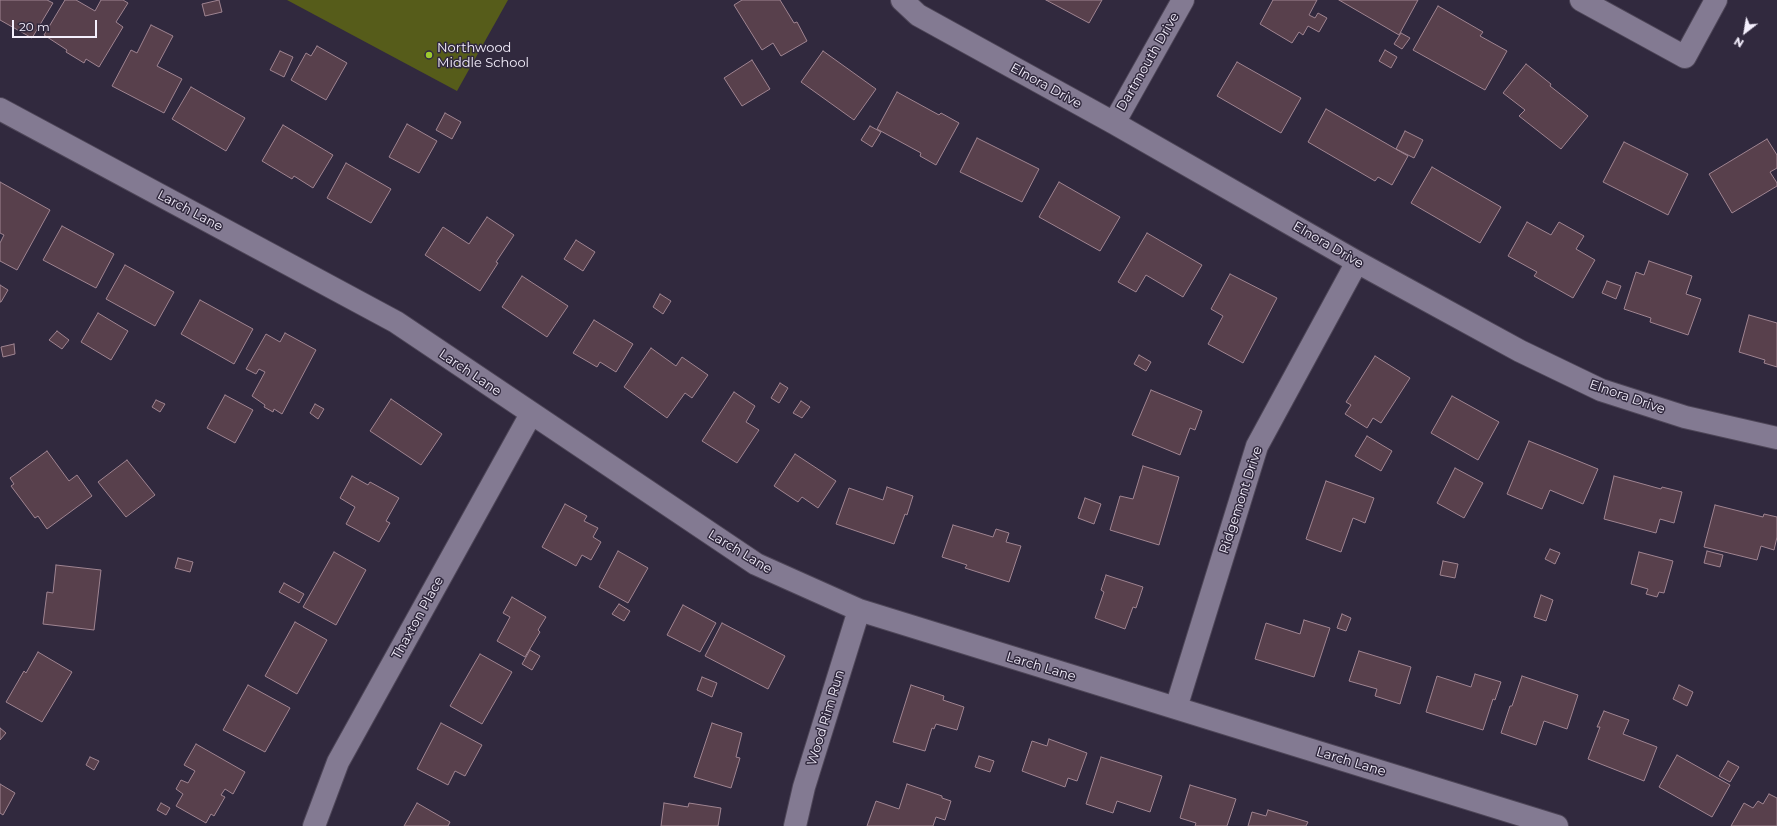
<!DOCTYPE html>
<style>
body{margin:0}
#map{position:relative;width:1777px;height:826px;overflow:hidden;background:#31293e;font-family:Montserrat,sans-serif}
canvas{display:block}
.north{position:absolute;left:1725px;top:12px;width:40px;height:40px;-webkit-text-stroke:3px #31293e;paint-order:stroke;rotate:211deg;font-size:11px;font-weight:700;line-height:16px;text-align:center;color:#f4effd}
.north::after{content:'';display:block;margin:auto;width:14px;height:18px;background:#f4effd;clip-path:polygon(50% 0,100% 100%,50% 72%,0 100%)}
.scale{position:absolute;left:12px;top:20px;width:85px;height:18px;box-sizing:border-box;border:2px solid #f4effd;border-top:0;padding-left:5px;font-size:12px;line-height:14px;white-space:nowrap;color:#f4effd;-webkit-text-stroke:3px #31293e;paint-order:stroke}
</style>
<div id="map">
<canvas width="1777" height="826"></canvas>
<div class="north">N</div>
<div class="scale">20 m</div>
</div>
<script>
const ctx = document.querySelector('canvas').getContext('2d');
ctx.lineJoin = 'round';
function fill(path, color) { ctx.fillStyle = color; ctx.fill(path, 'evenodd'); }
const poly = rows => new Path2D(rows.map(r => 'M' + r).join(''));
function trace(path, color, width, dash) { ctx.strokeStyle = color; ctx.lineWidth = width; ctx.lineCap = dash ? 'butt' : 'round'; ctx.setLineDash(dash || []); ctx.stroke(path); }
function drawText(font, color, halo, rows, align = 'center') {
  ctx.font = font + ' Montserrat,sans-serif'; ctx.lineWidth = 3; ctx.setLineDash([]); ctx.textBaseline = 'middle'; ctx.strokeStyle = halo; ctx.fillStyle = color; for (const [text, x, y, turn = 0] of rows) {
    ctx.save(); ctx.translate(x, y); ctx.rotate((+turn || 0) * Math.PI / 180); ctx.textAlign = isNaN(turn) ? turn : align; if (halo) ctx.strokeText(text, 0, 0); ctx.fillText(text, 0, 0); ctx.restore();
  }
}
fill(poly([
 [287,0,508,0,457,91]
]), '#565c1a');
const building = poly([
 [0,0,47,0,53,3,32,38,0,20,0,0],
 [65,0,76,0,95,11,101,0,123,0,128,3,116,22,123,27,99,67,86,59,84,63,66,52,67,50,44,35,65,0],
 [219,0,222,12,205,16,202,4,219,0],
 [742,0,780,0,794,23,797,22,807,41,781,56,773,43,762,50,734,5,742,0],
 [1046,0,1102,0,1089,23,1046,0],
 [1273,0,1317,0,1309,15,1315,18,1318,13,1327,18,1319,32,1308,26,1303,35,1299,32,1292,43,1260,24,1273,0],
 [1339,0,1418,0,1399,35,1339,0],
 [1438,6,1483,32,1480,36,1507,51,1485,90,1413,50,1438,6],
 [151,25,173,36,157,66,182,79,164,113,112,86,131,50,137,53,151,25],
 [1401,33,1410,38,1402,49,1394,44,1401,33],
 [317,46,347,63,326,100,291,80,306,53,311,56,317,46],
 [1385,50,1397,57,1391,68,1379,61,1385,50],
 [280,51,293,57,284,77,270,70,280,51],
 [823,51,876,89,854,120,801,82,823,51],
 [752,60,770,89,742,106,724,78,752,60],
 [1237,62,1301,98,1281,133,1217,96,1237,62],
 [1526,64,1551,84,1550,86,1588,116,1561,149,1519,116,1525,110,1503,93,1526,64],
 [191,87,245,118,226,151,172,119,191,87],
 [897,92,939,115,941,113,959,123,936,165,920,156,921,153,877,129,897,92],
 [1326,109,1408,156,1392,185,1378,177,1375,181,1308,142,1326,109],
 [445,113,461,122,452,139,436,130,445,113],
 [407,124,437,141,419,173,389,157,407,124],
 [283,125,333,155,313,188,294,176,292,179,262,161,283,125],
 [870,126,881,132,872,147,861,140,870,126],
 [1405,131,1423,140,1414,158,1396,149,1405,131],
 [977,138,1039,169,1022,202,960,172,977,138],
 [1767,139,1777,155,1777,168,1770,172,1777,183,1777,186,1732,213,1709,174,1767,139],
 [1624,142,1688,174,1668,215,1603,182,1624,142],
 [346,163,391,189,371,223,327,198,346,163],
 [1432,167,1501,207,1480,243,1411,203,1432,167],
 [0,182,50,210,17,270,0,261,0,243,4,235,0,233,0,182],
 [1059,182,1120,217,1100,251,1039,217,1059,182],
 [487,217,514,235,496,262,498,263,480,291,425,255,443,227,469,244,487,217],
 [1527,222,1551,235,1559,222,1584,236,1576,249,1595,260,1573,298,1534,276,1537,272,1508,256,1527,222],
 [62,226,114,254,96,288,43,260,62,226],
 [1147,233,1202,265,1183,297,1146,275,1136,292,1118,282,1147,233],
 [576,240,595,252,583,271,564,259,576,240],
 [1649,261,1692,276,1686,294,1701,299,1688,335,1650,322,1651,318,1624,309,1636,272,1644,275,1649,261],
 [125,265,174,292,155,326,106,299,125,265],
 [1230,274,1277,298,1243,363,1208,344,1223,316,1211,309,1230,274],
 [522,276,568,306,547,337,502,307,522,276],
 [1607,281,1621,286,1616,299,1602,293,1607,281],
 [0,285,8,290,1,302,0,302,0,285],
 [660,294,671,301,663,314,653,307,660,294],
 [200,300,253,329,234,364,181,334,200,300],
 [98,313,128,331,111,360,81,342,98,313],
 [1749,315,1777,323,1777,367,1764,363,1765,360,1739,352,1749,315],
 [594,320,633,344,616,372,600,362,597,367,573,353,594,320],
 [57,331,69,340,62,349,49,340,57,331],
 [285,333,316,350,282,414,274,409,273,412,264,407,265,405,252,396,265,372,259,369,256,374,246,369,266,334,280,342,285,333],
 [14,344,15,354,3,357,1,347,14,344],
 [651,348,676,366,682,357,708,375,692,398,685,393,667,418,624,387,651,348],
 [1139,355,1151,362,1146,371,1134,364,1139,355],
 [1375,356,1410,378,1381,423,1373,418,1367,428,1345,414,1351,405,1346,402,1375,356],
 [780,383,788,388,779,403,771,398,780,383],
 [1151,390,1202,411,1195,430,1190,428,1180,455,1132,435,1151,390],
 [734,392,755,406,746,422,759,430,737,463,702,441,734,392],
 [225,395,253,410,235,443,207,428,225,395],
 [1452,396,1499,422,1478,460,1431,433,1452,396],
 [391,399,442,434,421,465,370,431,391,399],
 [156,400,165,404,160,412,152,407,156,400],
 [801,401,810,407,802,418,793,413,801,401],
 [315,404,324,409,318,419,310,413,315,404],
 [1367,436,1392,451,1381,471,1355,456,1367,436],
 [1529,441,1598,469,1583,504,1550,490,1542,509,1507,494,1529,441],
 [47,451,69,481,77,475,92,496,47,529,38,516,35,518,11,486,14,484,10,478,47,451],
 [795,454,836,481,818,508,802,497,798,502,774,486,795,454],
 [127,460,155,495,126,517,98,482,127,460],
 [1143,466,1179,477,1159,545,1110,530,1120,496,1133,499,1143,466],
 [1455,468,1483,483,1464,518,1437,503,1455,468],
 [352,476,368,485,370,482,399,498,386,521,390,523,379,542,346,524,355,507,340,498,352,476],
 [1614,476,1661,489,1662,487,1682,492,1674,523,1660,519,1656,533,1604,519,1614,476],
 [1326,481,1374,498,1365,523,1353,518,1341,552,1306,539,1326,481],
 [887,487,913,496,907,515,905,514,894,544,836,524,849,488,883,500,887,487],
 [1085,498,1101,504,1094,524,1078,518,1085,498],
 [565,504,587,516,584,521,598,528,593,537,601,542,591,560,582,555,576,566,542,547,565,504],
 [1715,505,1763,517,1764,514,1777,517,1777,537,1774,550,1761,546,1757,560,1704,547,1715,505],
 [953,525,993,537,996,529,1009,533,1006,542,1021,546,1009,582,965,568,967,565,942,557,953,525],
 [1550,549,1560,553,1555,564,1545,559,1550,549],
 [618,551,648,568,628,603,599,587,618,551],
 [1707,551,1723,555,1720,567,1704,563,1707,551],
 [334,552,366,570,336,625,303,607,334,552],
 [1639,552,1673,561,1664,593,1659,592,1657,597,1646,594,1648,589,1631,584,1639,552],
 [178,558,193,562,190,572,175,568,178,558],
 [1443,561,1458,564,1455,578,1440,575,1443,561],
 [56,565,101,570,94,630,43,624,47,592,53,593,56,565],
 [1106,575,1143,587,1136,608,1133,607,1125,629,1095,618,1104,592,1101,590,1106,575],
 [284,583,304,594,299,603,279,592,284,583],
 [1541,595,1553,600,1546,621,1534,617,1541,595],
 [512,597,546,617,538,630,540,632,525,657,497,641,510,617,503,613,512,597],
 [619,604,630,611,624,621,612,614,619,604],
 [683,605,716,623,700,652,667,635,683,605],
 [1342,614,1351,618,1346,631,1337,628,1342,614],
 [1304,620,1330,628,1314,677,1255,659,1266,623,1300,634,1304,620],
 [295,622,327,640,297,694,265,676,295,622],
 [722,623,785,656,768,689,705,656,722,623],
 [530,650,540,656,532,670,522,664,530,650],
 [1359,651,1411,667,1400,704,1375,696,1377,689,1349,681,1359,651],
 [38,652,72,672,42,722,6,702,24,671,26,673,38,652],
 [480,654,512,672,482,724,450,706,480,654],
 [1475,674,1501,682,1495,700,1493,699,1483,730,1426,712,1437,676,1471,687,1475,674],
 [1522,676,1578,695,1567,729,1544,721,1536,745,1501,733,1510,706,1512,706,1522,676],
 [702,677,717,683,712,697,697,690,702,677],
 [248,685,290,708,265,752,223,730,248,685],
 [911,685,944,696,943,700,964,707,957,730,936,724,934,729,932,728,925,751,893,742,911,685],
 [1679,685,1693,692,1687,706,1673,699,1679,685],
 [1604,711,1629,720,1623,734,1657,747,1644,781,1588,759,1600,727,1597,727,1604,711],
 [441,723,482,745,465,776,455,771,448,785,417,769,441,723],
 [712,723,742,733,736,757,740,758,731,788,694,777,712,723],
 [0,728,6,733,0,740,0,728],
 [1049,739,1087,753,1077,781,1068,778,1065,787,1022,771,1032,741,1047,746,1049,739],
 [196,744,245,772,233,794,225,789,221,795,225,797,214,816,211,814,206,823,176,806,183,794,176,789,181,780,188,783,195,771,184,765,196,744],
 [1677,755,1730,785,1712,817,1659,787,1677,755],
 [979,756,994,761,990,772,975,767,979,756],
 [90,757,99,761,94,770,86,765,90,757],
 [1101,757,1162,776,1150,812,1117,801,1113,813,1086,804,1101,757],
 [1728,761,1739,767,1730,782,1719,776,1728,761],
 [0,784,15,793,3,815,0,813,0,784],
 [907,784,942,796,942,798,951,801,945,820,936,817,933,826,867,826,876,801,899,809,907,784],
 [1190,785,1236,799,1227,826,1195,826,1196,823,1180,818,1190,785],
 [1769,794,1777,798,1777,826,1731,826,1744,803,1753,808,1758,801,1763,804,1769,794],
 [161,803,170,808,166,815,157,810,161,803],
 [417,803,450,822,448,826,404,826,417,803],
 [664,803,688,807,689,803,721,808,718,826,661,826,664,803],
 [1268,810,1308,822,1306,826,1248,826,1252,812,1266,816,1268,810]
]);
fill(building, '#58404c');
trace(building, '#9f8491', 1);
const street = poly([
 [902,0,918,15,1114,123,1357,262,1520,351,1601,390,1685,417,1777,438],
 [1581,0,1685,57,1716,0],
 [0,109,396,322,756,564,859,610,1557,826],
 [1114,123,1183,0],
 [1176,708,1257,446,1357,262],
 [314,826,338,762,531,414],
 [795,826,804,787,859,610]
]);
trace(street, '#4e4658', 24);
trace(street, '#837a92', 22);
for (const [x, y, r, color] of [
 [429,55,4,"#9dca2f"]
]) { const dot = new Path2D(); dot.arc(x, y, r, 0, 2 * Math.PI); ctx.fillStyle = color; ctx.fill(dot); trace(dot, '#31293e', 1.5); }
drawText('13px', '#f4effd', '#31293e', [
 ["Northwood",437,48],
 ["Middle School",437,63]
], 'left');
drawText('13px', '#f4effd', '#31293e', [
 ["Dartmouth Drive",1148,62,-60],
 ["Elnora Drive",1046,86,29],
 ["Larch Lane",190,211,28],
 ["Elnora Drive",1328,245,30],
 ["Larch Lane",470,373,34],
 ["Elnora Drive",1627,397,19],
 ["Ridgemont Drive",1241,500,-72],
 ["Larch Lane",740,552,31],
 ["Thaxton Place",418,618,-61],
 ["Larch Lane",1041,667,17],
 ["Wood Rim Run",826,718,-73],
 ["Larch Lane",1351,762,17]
]);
</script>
